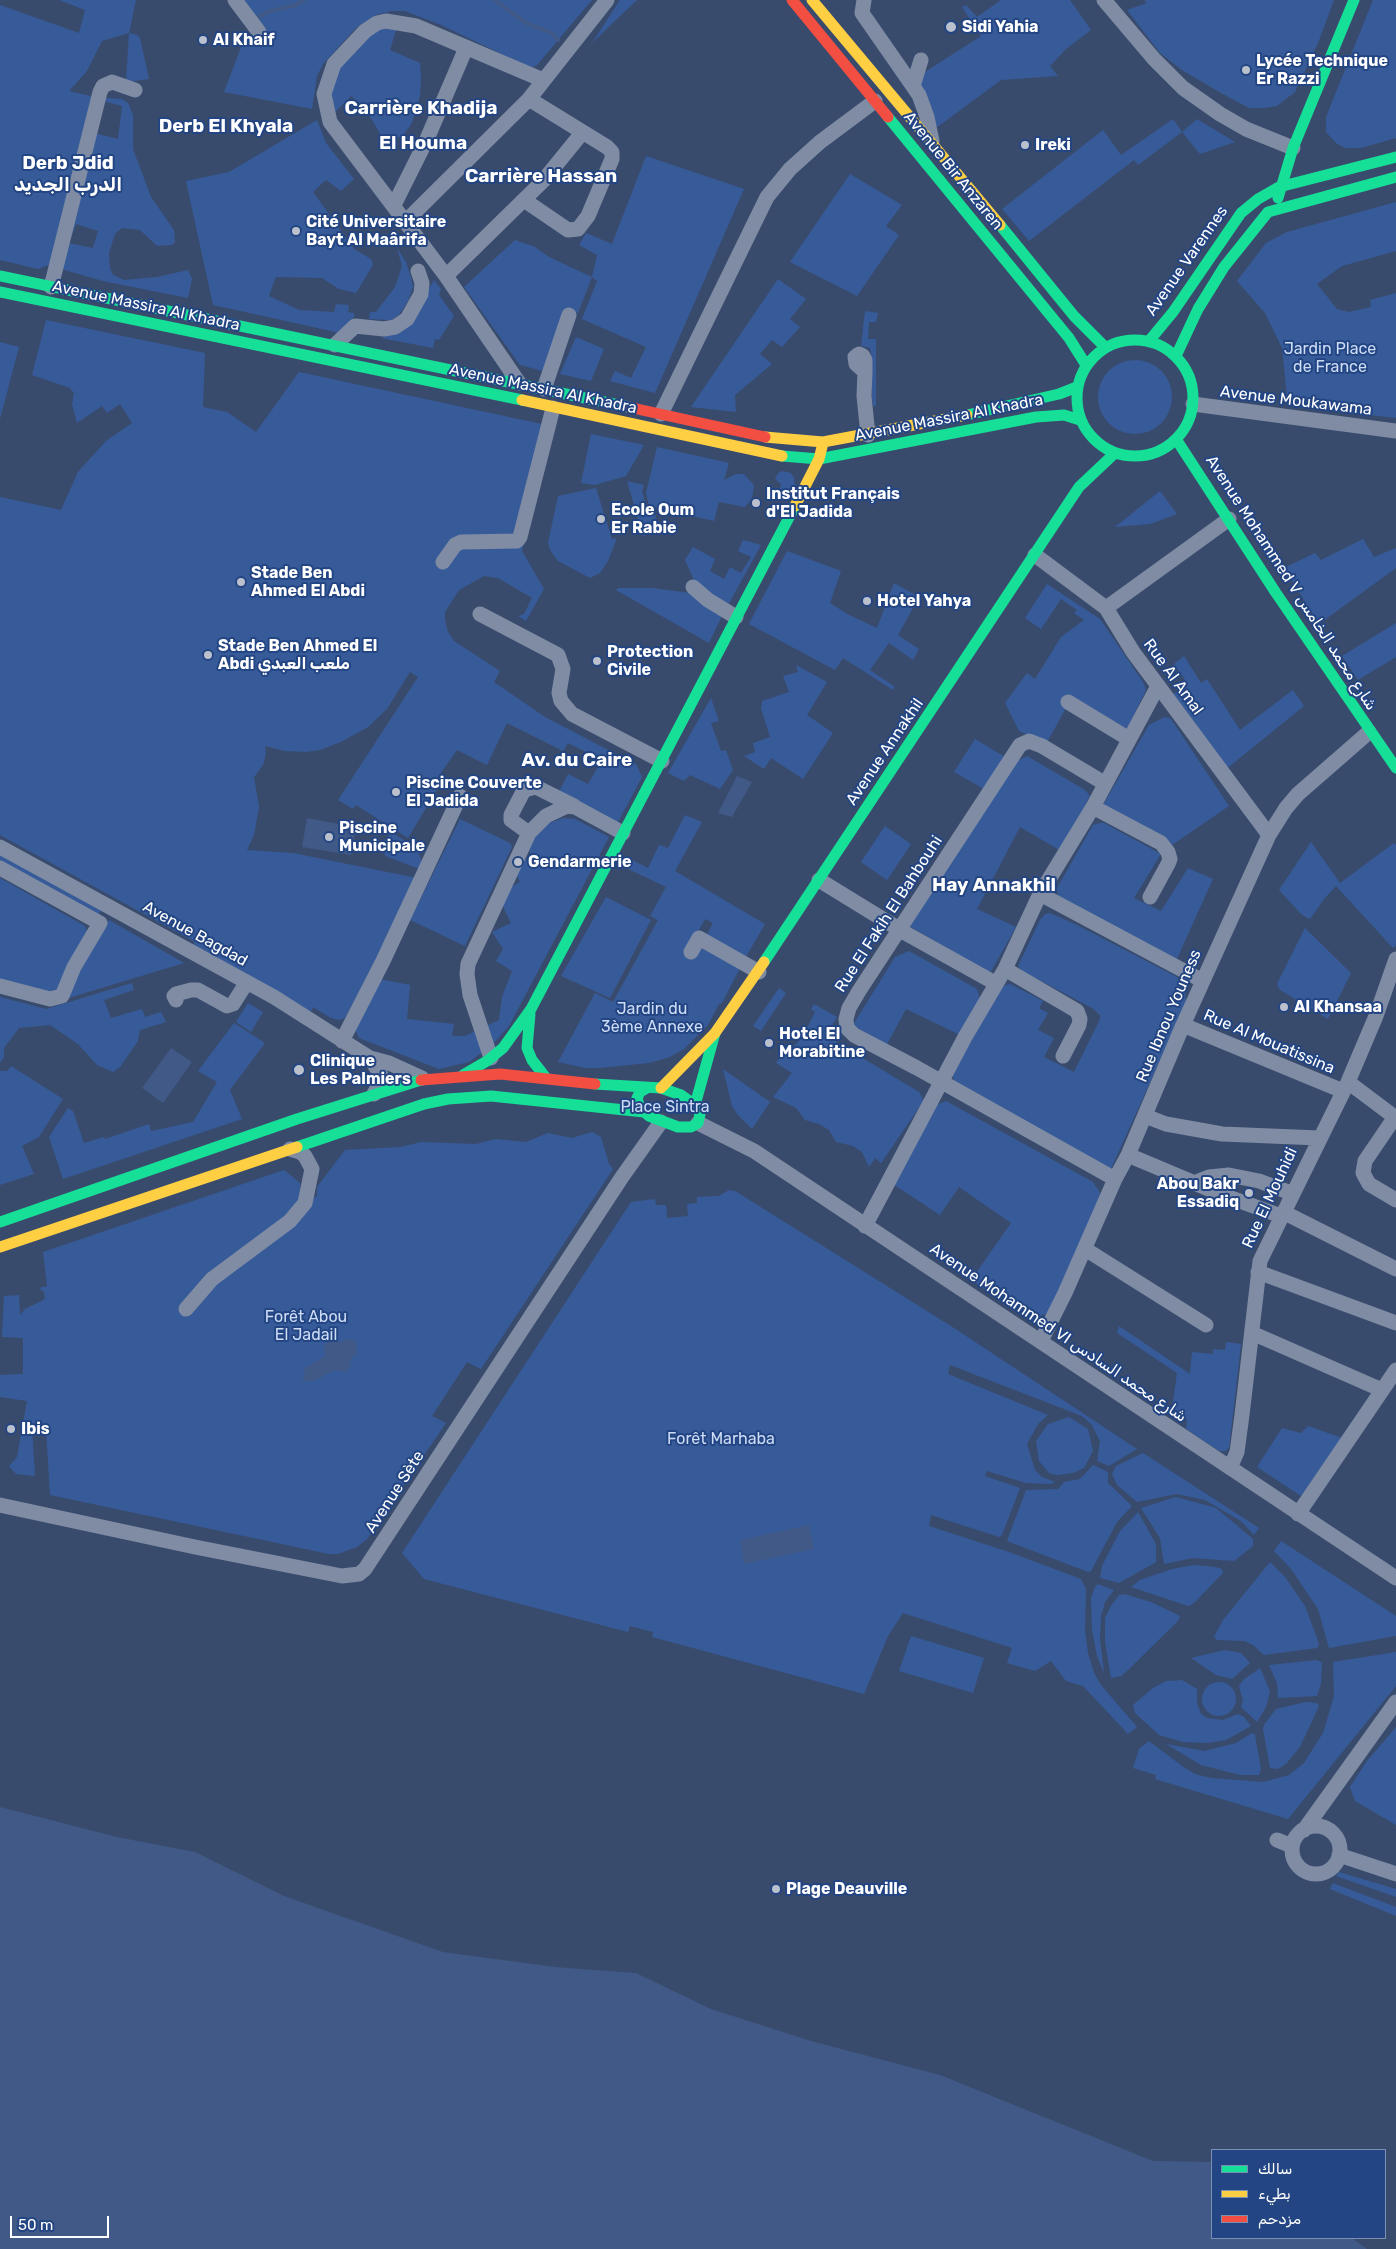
<!DOCTYPE html>
<meta charset="utf-8">
<style>
body{margin:0}
#map{position:relative;width:1396px;height:2249px;overflow:hidden;background:#394b6d;font-family:Rubik,Vazirmatn,sans-serif}
canvas{display:block}
.legend{position:absolute;left:1211px;top:2149px;width:175px;height:90px;box-sizing:border-box;background:#234583;border:1px solid #7b8fb5;margin:0;padding:6px 9px;list-style:none;font-size:15px;color:#fff}
.legend li{display:flex;align-items:center;gap:10px;height:25px}
.legend b{width:25px;border:1px solid #7b8fb5}
.scale{position:absolute;left:10px;top:2216px;width:99px;height:22px;box-sizing:border-box;border:2px solid #fff;border-top:0;padding-left:6px;font-size:15px;line-height:18px;white-space:nowrap;color:#fff;-webkit-text-stroke:4px #234583;paint-order:stroke}
</style>
<div id="map">
<canvas width="1396" height="2249"></canvas>
<ul class="legend">
<li><b style="height:6px;background:#16e098"></b>سالك</li>
<li><b style="height:6px;background:#ffcf43"></b>بطيء</li>
<li><b style="height:6px;background:#f24e42"></b>مزدحم</li>
</ul>
<div class="scale">50 m</div>
</div>
<script>
const ctx = document.querySelector('canvas').getContext('2d');
ctx.lineJoin = 'round';
function fill(path, color) { ctx.fillStyle = color; ctx.fill(path, 'evenodd'); }
const poly = rows => new Path2D(rows.map(r => 'M' + r).join(''));
function trace(path, color, width, dash) { ctx.strokeStyle = color; ctx.lineWidth = width; ctx.lineCap = dash ? 'butt' : 'round'; ctx.setLineDash(dash || []); ctx.stroke(path); }
function drawText(font, color, halo, rows, align = 'center') {
  ctx.font = font + ' Rubik,Vazirmatn,sans-serif'; ctx.lineWidth = 4; ctx.setLineDash([]); ctx.textBaseline = 'middle'; ctx.strokeStyle = halo; ctx.fillStyle = color; for (const [text, x, y, turn = 0] of rows) {
    ctx.save(); ctx.translate(x, y); ctx.rotate((+turn || 0) * Math.PI / 180); ctx.textAlign = isNaN(turn) ? turn : align; if (halo) ctx.strokeText(text, 0, 0); ctx.fillText(text, 0, 0); ctx.restore();
  }
}
fill(poly([
 [59,0,136,0,129,33,137,35,140,38,149,79,126,82,129,33,102,41,87,71,69,91,95,97,51,264,38,269,0,260,0,5,79,33,85,10],
 [243,0,592,0,537,65,531,68,441,25,405,11,391,11,376,15,356,28,323,64,317,76,312,109,224,92,246,34,252,42,266,30],
 [620,0,637,0,592,43],
 [1001,0,1070,0,1091,30,1066,49,1050,66,1058,76,1001,80,936,128,920,84,925,72,981,36,962,7,966,5,977,17],
 [1144,0,1334,0,1318,43,1295,92,1277,106,1264,108,1249,108,1221,93,1182,70,1160,53,1127,10,1147,3],
 [1373,0,1396,0,1396,138,1361,148,1345,148,1336,143,1326,132,1326,117],
 [397,27,390,50,420,63,421,79,420,96,412,123,405,133,391,143,384,140,363,105,351,96,332,115,324,86,365,31],
 [107,98,122,99,128,103,133,115,133,149,151,197,174,230,175,242,172,245,157,246,140,230,122,228,115,234,109,253,110,268,113,275,124,280,157,277,188,270,192,279,188,298,103,281,61,269,94,133,118,139,122,106,103,101],
 [76,224,98,231,93,248,69,243],
 [1173,119,1182,132,1197,119,1235,142,1200,154,1182,132,1138,165,1134,160,1029,241,1002,209,1103,130,1121,155],
 [317,120,326,143,354,179,341,191,326,180,313,192,354,249,371,259,373,265,356,293,339,289,322,278,276,277,269,296,299,310,334,312,336,304,349,305,348,312,354,313,354,317,340,333,213,305,186,181,229,172],
 [646,156,744,189,655,393,610,381,615,371,631,378,646,347,582,319,597,281,592,277,578,313,565,309,543,371,520,365,464,287,515,240,535,247,549,257,592,277,597,255,579,245,586,233,612,244],
 [850,174,902,205,886,226,899,235,857,296,790,262],
 [1396,202,1396,251,1342,266,1317,284,1337,309,1349,312,1371,307,1370,300,1396,293,1396,418,1288,406,1282,348,1265,313,1237,281,1266,243,1287,232],
 [397,248,406,262,411,278,413,287,408,301,399,315,391,320,369,319,370,312,376,312,395,287,402,266],
 [778,279,806,299,790,319,800,327,782,347,772,340,760,354,772,364,735,395,736,412,691,407],
 [434,280,441,289,439,295,454,316,439,340,435,339,433,348,381,338,404,330],
 [865,311,878,313,876,322,869,322,868,339,876,339,876,406,873,406,872,396,871,353,870,348,861,346],
 [46,320,205,353,203,407,227,412,256,432,299,372,551,426,522,551,544,589,526,621,518,616,524,614,532,598,498,578,484,576,459,590,445,612,445,620,448,632,454,641,500,671,494,682,545,717,637,765,642,777,616,826,558,794,568,774,588,784,602,760,568,743,563,751,507,723,487,765,457,750,436,780,441,783,408,838,356,805,353,809,338,800,418,677,410,672,387,709,368,727,341,742,320,750,306,752,285,751,265,746,266,754,263,765,254,777,259,807,254,835,247,850,293,853,422,879,345,1018,339,1020,331,1018,313,1007,309,1016,192,946,195,942,0,835,0,497,61,510,78,472,106,441,132,423,120,404,107,413,102,406,77,423,72,404,74,393,70,388,32,375],
 [576,337,604,349,591,381,560,374],
 [0,342,19,347,0,419],
 '1098 397a37 37 0 1 1 74 0a37 37 0 1 1-74 0Z',
 [591,434,644,445,626,476,595,485,581,483],
 [657,447,729,463,724,480,736,474,744,474,754,485,752,498,745,507,719,502,714,521,649,506,646,493],
 [783,471,791,473,794,478,795,485,791,492,780,489,781,484,775,479,778,473],
 [627,481,644,485,642,491,647,509,654,511,660,530,643,536],
 [596,488,612,539,617,538,608,561,600,573,590,578,558,561,550,550,548,543,558,496],
 [1160,491,1177,514,1150,524,1115,527],
 [1363,539,1374,557,1396,548,1396,568,1319,624,1284,568,1315,553,1321,560],
 [743,540,761,545,727,607,695,582,685,560,693,547,715,559,710,571,724,579,730,567,741,573,751,557,738,551],
 [787,551,841,571,830,603,849,615,877,628,894,583,919,597,898,635,919,649,913,660,889,643,870,670,895,687,893,690,843,658,835,670,749,624],
 [1047,584,1100,619,1143,682,1146,690,1127,729,1094,711,1066,708,1046,744,1019,731,1005,703,1027,673,1035,679,1061,637,1084,620,1074,613,1077,610,1061,599,1041,629,1025,618],
 [618,588,652,588,690,593,723,614,709,643,616,590],
 [1396,623,1396,657,1358,680,1342,656],
 [1184,656,1201,683,1207,679,1240,730,1293,690,1304,706,1225,770,1169,697,1188,684,1174,664],
 [796,665,827,682,807,715,833,733,803,779,771,758,764,769,744,756,755,752,753,743,770,737,761,708,762,701,789,692,783,676,798,672],
 [711,698,719,721,711,723,721,751,726,750,733,770,720,789,690,775,684,781,668,773],
 [1165,717,1171,719,1229,806,1172,845,1103,805,1149,725],
 [975,739,1005,757,984,789,954,772],
 [1027,756,1085,790,1090,796,1061,851,1020,827,977,909,1016,927,990,973,909,926,1017,761],
 [685,815,702,822,675,871,765,924,744,960,705,938,713,923,705,919,687,952,701,944,741,966,722,1003,719,1004,708,1025,684,1049,670,1057,649,1063,599,1068,585,1068,558,1062,595,993,613,1002,658,920,650,916,666,887,622,866,626,857,648,868,659,845,668,848],
 [563,818,575,819,609,837,509,1026,491,1046,469,1062,439,1069,359,1038,355,1029,380,979,410,985,407,1019,454,1024,452,1036,465,1036,499,1020,502,997,512,971,496,961,503,949,492,932,511,923,500,901,504,891,520,882,514,869,516,863,532,856,525,843,542,826],
 [460,819,510,843,512,847,465,946,410,920],
 [1100,823,1104,823,1161,854,1134,898,1161,911,1188,868,1213,879,1176,961,1058,897,1057,888,1093,825],
 [885,826,911,844,887,880,861,862],
 [391,832,417,848,425,871,385,856,383,843],
 [1311,842,1340,883,1394,843,1396,845,1396,945,1393,948,1336,886,1324,899,1310,919,1302,915,1279,890],
 [0,851,105,907,98,915,0,863],
 [0,878,85,926,87,931,55,995,0,982],
 [606,897,651,920,610,998,561,976],
 [1050,913,1077,925,1177,977,1185,990,1186,1003,1110,1171,956,1085,953,1077,953,1074,1000,987,1010,984,1043,1001,1039,1008,1048,1013,1038,1030,1054,1038,1044,1057,1074,1072,1100,1019,1100,1015,1092,1008,1022,971,1018,966,1040,920,1045,914],
 [109,920,184,963,62,1000,103,926],
 [1305,928,1351,973,1328,1019,1280,990,1277,984],
 [909,951,977,989,980,999,958,1034,906,1009,885,1048,853,1025,895,957],
 [132,983,134,990,104,1000,111,1018,142,1009,145,1017,161,1012,166,1022,140,1030,138,1041,120,1067,113,1072,97,1065,78,1044,50,1025,19,1028,4,1048,4,1057,0,1063,0,997,46,1009],
 [779,988,786,993,761,1031,753,1026],
 [248,1003,263,1012,251,1032,236,1022],
 [814,1004,837,1017,832,1025,836,1042,919,1092,922,1097,923,1102,881,1163,875,1158,869,1167,862,1152,853,1146,836,1142,829,1130,819,1124,805,1120,796,1108,773,1097,792,1073,776,1063,787,1048,791,1049,802,1038,815,1012,811,1009],
 [234,1023,265,1043,230,1090,242,1119,63,1179,49,1137,68,1108,73,1111,84,1143,104,1137,105,1139,149,1124,151,1131,193,1122,217,1082,198,1071],
 [11,1066,63,1099,39,1137,22,1146,34,1174,0,1185,0,1071,7,1071],
 [723,1069,770,1102,752,1129,738,1115,732,1106],
 [946,1101,1093,1182,1100,1193,1100,1201,1052,1308,1046,1314,1036,1317,1021,1314,971,1280,1011,1223,959,1187,940,1215,893,1184,936,1105],
 [592,1132,601,1137,609,1164,613,1169,481,1369,467,1362,432,1416,446,1423,367,1539,357,1547,338,1554,329,1554,50,1495,46,1429,32,1429,35,1476,16,1474,9,1466,17,1457,27,1401,0,1397,0,1375,23,1374,23,1338,2,1337,4,1296,19,1295,20,1315,25,1309,45,1299,44,1292,39,1288,47,1286,43,1252,284,1170,300,1183,301,1193,317,1197,317,1187,345,1150,401,1147,421,1142,476,1144,496,1139,526,1142,548,1133,572,1138],
 [729,1190,735,1191,954,1328,1137,1449,1109,1466,1097,1461,1100,1441,1092,1425,1082,1416,950,1365,948,1374,1048,1415,1038,1424,1027,1444,1035,1470,1042,1477,1055,1482,1051,1484,1026,1483,987,1471,985,1476,1020,1488,1002,1535,999,1537,931,1515,929,1526,1009,1552,1081,1579,1086,1589,1085,1631,1088,1653,1094,1673,1101,1685,1137,1727,1128,1734,1083,1686,1066,1681,1051,1661,1035,1671,1007,1663,1012,1648,903,1613,888,1636,864,1694,652,1637,653,1632,630,1626,628,1632,424,1579,402,1553,631,1202,655,1199,656,1205,666,1205,667,1218,688,1216,687,1204,697,1203,697,1197,719,1196],
 [1119,1326,1190,1374,1192,1352,1213,1354,1213,1349,1225,1350,1226,1342,1241,1344,1229,1448,1225,1451,1219,1451,1186,1429,1187,1419,1172,1408,1177,1373,1117,1333],
 [1069,1417,1088,1429,1093,1451,1084,1468,1073,1473,1057,1475,1049,1473,1039,1461,1036,1441,1048,1424],
 [1308,1426,1342,1438,1301,1496,1257,1467,1282,1428,1301,1433],
 [1143,1453,1259,1528,1254,1535,1241,1521,1205,1500,1177,1494,1137,1502,1117,1485,1112,1474,1116,1466],
 [1093,1465,1108,1472,1108,1483,1132,1506,1117,1522,1091,1571,1088,1572,1007,1541,1026,1490,1058,1489,1064,1482,1080,1479],
 [1176,1497,1216,1508,1253,1539,1253,1546,1234,1561,1193,1558,1164,1564,1160,1538,1141,1508],
 [1138,1512,1156,1544,1156,1562,1119,1583,1100,1578,1102,1566,1120,1531],
 [1281,1541,1396,1616,1396,1636,1329,1648,1318,1609,1291,1569,1274,1551],
 [1270,1562,1285,1577,1305,1606,1317,1638,1319,1645,1317,1648,1264,1655,1253,1645,1244,1641,1217,1640,1214,1637,1223,1620],
 [1194,1565,1216,1567,1222,1569,1223,1573,1194,1603,1188,1606,1131,1587,1140,1580,1172,1569],
 [1098,1584,1114,1590,1105,1602,1101,1616,1100,1639,1104,1673,1097,1656,1092,1630,1091,1598,1095,1587],
 [1124,1594,1151,1602,1180,1616,1178,1621,1128,1670,1121,1676,1111,1678,1105,1641,1105,1618,1111,1606,1119,1595],
 [911,1636,984,1658,973,1693,899,1671],
 [1225,1650,1241,1653,1250,1663,1232,1679,1216,1675,1191,1658],
 [1396,1652,1396,1686,1288,1819,1155,1779,1156,1775,1133,1768,1139,1749,1149,1741,1182,1766,1195,1774,1211,1778,1263,1782,1289,1775,1304,1763,1323,1733,1334,1696,1333,1662],
 [1317,1660,1322,1663,1321,1684,1317,1696,1278,1698,1277,1683,1269,1665],
 [1260,1668,1270,1691,1266,1707,1257,1722,1241,1707,1243,1701,1239,1686,1243,1680],
 [1182,1680,1197,1689,1197,1703,1201,1714,1207,1718,1223,1720,1238,1714,1244,1717,1251,1726,1226,1740,1208,1743,1183,1742,1159,1735,1135,1713,1133,1705,1153,1688,1166,1681],
 '1202 1699a17 17 0 1 1 34 0a17 17 0 1 1-34 0Z',
 [1306,1702,1317,1703,1319,1706,1300,1747,1286,1764,1278,1769,1270,1768,1263,1729,1264,1725,1276,1709],
 [1396,1727,1396,1825,1355,1801,1350,1787,1367,1761],
 [1252,1733,1255,1735,1261,1769,1259,1775,1240,1775,1201,1765,1166,1744,1204,1751,1236,1743],
 [1339,1872,1396,1889,1396,1897,1336,1876],
 [1333,1883,1396,1907,1396,1916,1330,1889]
]), '#375b99');
fill(poly([
 [737,776,752,782,732,817,718,813],
 [307,818,356,827,351,855,302,847],
 [171,1048,192,1062,163,1103,142,1088],
 [332,1339,340,1342,346,1339,356,1340,357,1354,351,1358,350,1367,345,1372,335,1370,314,1381,303,1381,305,1368,325,1356,324,1346],
 [809,1525,814,1549,744,1564,740,1540],
 [0,1807,117,1837,195,1852,284,1896,443,1952,555,1967,636,1973,711,2009,811,2041,940,2075,1153,2161,1212,2162,1212,2238,1352,2238,1367,2249,0,2249]
]), '#405986');
trace(poly([
 [494,0,526,23,552,33,558,40],
 [257,18,267,12,296,5,304,0]
]), '#405986', 4);
trace(poly([
 [235,0,259,32],
 [864,0,862,13,919,95,927,117,932,141],
 [1104,0,1154,59,1183,88,1220,114,1246,129,1293,148],
 [913,86,921,60],
 [524,200,568,230,578,229,588,216,612,159,612,152,607,147,529,99],
 [394,205,427,139,466,48],
 [405,222,529,99,607,0],
 [446,276,543,181,582,133],
 [51,287,100,92,103,86,112,82,135,90],
 [335,345,355,326,384,329,395,327,407,319,421,294,422,283,418,271],
 [865,372,856,364,855,357,859,354,863,356,865,360,865,372,864,396,868,435],
 [519,383,446,276,330,122,324,94,334,64,365,31,377,23,386,21,416,26,543,80],
 [544,389,569,315],
 [1193,404,1396,431],
 [661,414,767,197,790,169,820,142,875,101],
 [1035,555,1106,608,1133,652,1269,835],
 [443,562,455,545,461,542,517,541,520,537,553,408],
 [693,587,708,600,736,617],
 [1106,608,1229,519],
 [480,614,558,655,563,669,559,693,561,701,572,714,662,761],
 [1068,702,1129,739],
 [1104,783,1042,746,1029,741,1020,745,859,991,849,1008,846,1019,847,1028,854,1035,917,1068,1115,1179],
 [1093,807,1161,843,1168,852,1170,859,1168,864,1150,897],
 [529,833,511,820,511,815,524,790,536,787,574,806],
 [0,847,274,997,370,1058,381,1075,379,1085,374,1094],
 [0,868,100,923,74,967,62,996,50,999,0,986],
 [819,880,907,934,995,983],
 [1040,894,1203,981],
 [691,952,699,938,759,972],
 [1005,969,1077,1011,1080,1019,1079,1025,1063,1056],
 [176,1000,174,996,176,994,191,990,198,990,227,1006,233,1004,247,982],
 [1183,1025,1343,1091],
 [342,1041,383,961,460,796],
 [370,1058,389,1063,422,1078],
 [491,1058,470,995,467,974,468,964,529,833,546,816,567,806,575,807,623,833],
 [1348,1082,1396,1118],
 [1145,1116,1166,1124,1222,1134,1319,1138],
 [1395,1117,1365,1161,1363,1173,1369,1184,1396,1200],
 [698,1123,754,1151,1396,1578],
 [1128,1155,1223,1195,1281,1216],
 [1194,1183,1209,1177,1229,1175,1259,1181,1291,1193],
 [1283,1212,1396,1269],
 [865,1226,965,1037,1005,969,1040,894,1093,807,1158,686],
 [1085,1249,1206,1325],
 [1258,1272,1396,1323],
 [186,1309,212,1279,290,1221,305,1203,312,1169,305,1156,300,1152,290,1149],
 [1252,1333,1382,1390],
 [1041,1341,1065,1293,1115,1179,1128,1155,1183,1025,1269,835,1286,808,1298,794,1369,732],
 [1230,1468,1237,1452,1242,1415,1260,1261,1348,1082,1376,1016,1396,959],
 [0,1505,195,1547,342,1576,359,1574,365,1569,622,1177,661,1122],
 [1298,1514,1396,1370],
 '1292 1850a24 24 0 1 1 48 0a24 24 0 1 1-48 0Z',
 [1304,1830,1396,1702],
 [1277,1840,1292,1846],
 [1339,1855,1396,1874]
]), '#7f8ca3', 15);
trace(poly([
 [888,117,1069,338,1086,365],
 [1278,198,1293,148,1354,0],
 [1000,225,1074,316,1105,347],
 [0,276,628,407],
 [0,292,522,400],
 '1077 398a58 58 0 1 1 116 0a58 58 0 1 1-116 0Z',
 [1149,341,1173,312,1241,213,1258,199,1279,187,1396,157],
 [1176,356,1198,309,1224,267,1268,212,1396,177],
 [967,415,1059,394,1077,387],
 [1176,439,1276,593,1396,768],
 [782,456,819,459,1036,417,1064,415,1080,420],
 [764,962,1079,487,1115,453],
 [530,1014,527,1048,532,1060,546,1078],
 [463,1075,487,1061,503,1048,531,1009,795,506],
 [595,1084,661,1088,681,1095,695,1105,700,1114,698,1123,691,1127,678,1127,649,1116,640,1109,637,1098,640,1092,647,1088],
 [695,1105,715,1033],
 [297,1147,424,1104,448,1099,491,1096,644,1112],
 [0,1222,297,1119,421,1080]
]), '#16e098', 11);
trace(poly([
 [812,0,1000,225],
 [522,400,782,456],
 [765,437,823,442,967,415],
 [795,506,819,459,822,447],
 [661,1088,715,1033,764,962],
 [0,1247,297,1147]
]), '#ffcf43', 11);
trace(poly([
 [792,0,888,117],
 [628,407,765,437],
 [421,1080,500,1074,595,1084]
]), '#f24e42', 11);
for (const [x, y, r, color] of [
 [951,27,6,"#bac0cc"],
 [203,40,5,"#bac0cc"],
 [1246,70,5,"#bac0cc"],
 [1025,145,5,"#bac0cc"],
 [296,231,5,"#bac0cc"],
 [756,503,5,"#bac0cc"],
 [601,519,5,"#bac0cc"],
 [241,582,5,"#bac0cc"],
 [867,601,5,"#bac0cc"],
 [208,655,5,"#bac0cc"],
 [597,661,5,"#bac0cc"],
 [396,792,5,"#bac0cc"],
 [329,837,5,"#bac0cc"],
 [518,862,5,"#bac0cc"],
 [1284,1007,5,"#bac0cc"],
 [769,1043,5,"#bac0cc"],
 [299,1070,6,"#bac0cc"],
 [1249,1193,5,"#bac0cc"],
 [11,1429,5,"#bac0cc"],
 [776,1889,5,"#bac0cc"]
]) { const dot = new Path2D(); dot.arc(x, y, r, 0, 2 * Math.PI); ctx.fillStyle = color; ctx.fill(dot); trace(dot, '#234583', 2); }
drawText('bold 16px', '#fff', '#234583', [
 ["Sidi Yahia",962,27],
 ["Al Khaif",213,40],
 ["Lycée Technique",1256,61],
 ["Er Razzi",1256,79],
 ["Ireki",1035,145],
 ["Cité Universitaire",306,222],
 ["Bayt Al Maârifa",306,240],
 ["Institut Français",766,494],
 ["d'El Jadida",766,512],
 ["Ecole Oum",611,510],
 ["Er Rabie",611,528],
 ["Stade Ben",251,573],
 ["Ahmed El Abdi",251,591],
 ["Hotel Yahya",877,601],
 ["Stade Ben Ahmed El",218,646],
 ["Abdi ملعب العبدي",218,664],
 ["Protection",607,652],
 ["Civile",607,670],
 ["Piscine Couverte",406,783],
 ["El Jadida",406,801],
 ["Piscine",339,828],
 ["Municipale",339,846],
 ["Gendarmerie",528,862],
 ["Al Khansaa",1294,1007],
 ["Hotel El",779,1034],
 ["Morabitine",779,1052],
 ["Clinique",310,1061],
 ["Les Palmiers",310,1079],
 ["Abou Bakr",1239,1184,"right"],
 ["Essadiq",1239,1202,"right"],
 ["Ibis",21,1429],
 ["Plage Deauville",786,1889]
], 'left');
drawText('16px', '#fff', '#234583', [
 ["Avenue Bir Anzaren",953,171,51],
 ["Avenue Varennes",1187,261,-55],
 ["Avenue Massira Al Khadra",146,306,12],
 ["Avenue Massira Al Khadra",543,389,12],
 ["Avenue Moukawama",1296,401,7],
 ["Avenue Massira Al Khadra",949,418,-11],
 ["Avenue Mohammed V شارع محمد الخامس",1291,583,57],
 ["Rue Al Amal",1173,677,54],
 ["Avenue Annakhil",885,752,-56],
 ["Rue El Fakih El Bahbouhi",889,914,-57],
 ["Avenue Bagdad",195,934,29],
 ["Rue Ibnou Youness",1169,1016,-67],
 ["Rue Al Mouatissina",1269,1042,23],
 ["Rue El Mouhidi",1270,1198,-65],
 ["Avenue Mohammed VI شارع محمد السادس",1058,1333,34],
 ["Avenue Sète",395,1492,-57]
]);
drawText('16px', '#ceddf6', '#234583', [
 ["Jardin Place",1330,349],
 ["de France",1330,367],
 ["Jardin du",652,1009],
 ["3ème Annexe",652,1027],
 ["Place Sintra",665,1107],
 ["Forêt Abou",306,1317],
 ["El Jadail",306,1335],
 ["Forêt Marhaba",721,1439]
]);
drawText('bold 19px', '#fff', '#234583', [
 ["Carrière Khadija",421,109],
 ["Derb El Khyala",226,127],
 ["El Houma",423,144],
 ["Derb Jdid",68,164],
 ["الدرب الجديد",68,186],
 ["Carrière Hassan",541,177],
 ["Av. du Caire",577,761],
 ["Hay Annakhil",994,886]
]);
</script>
